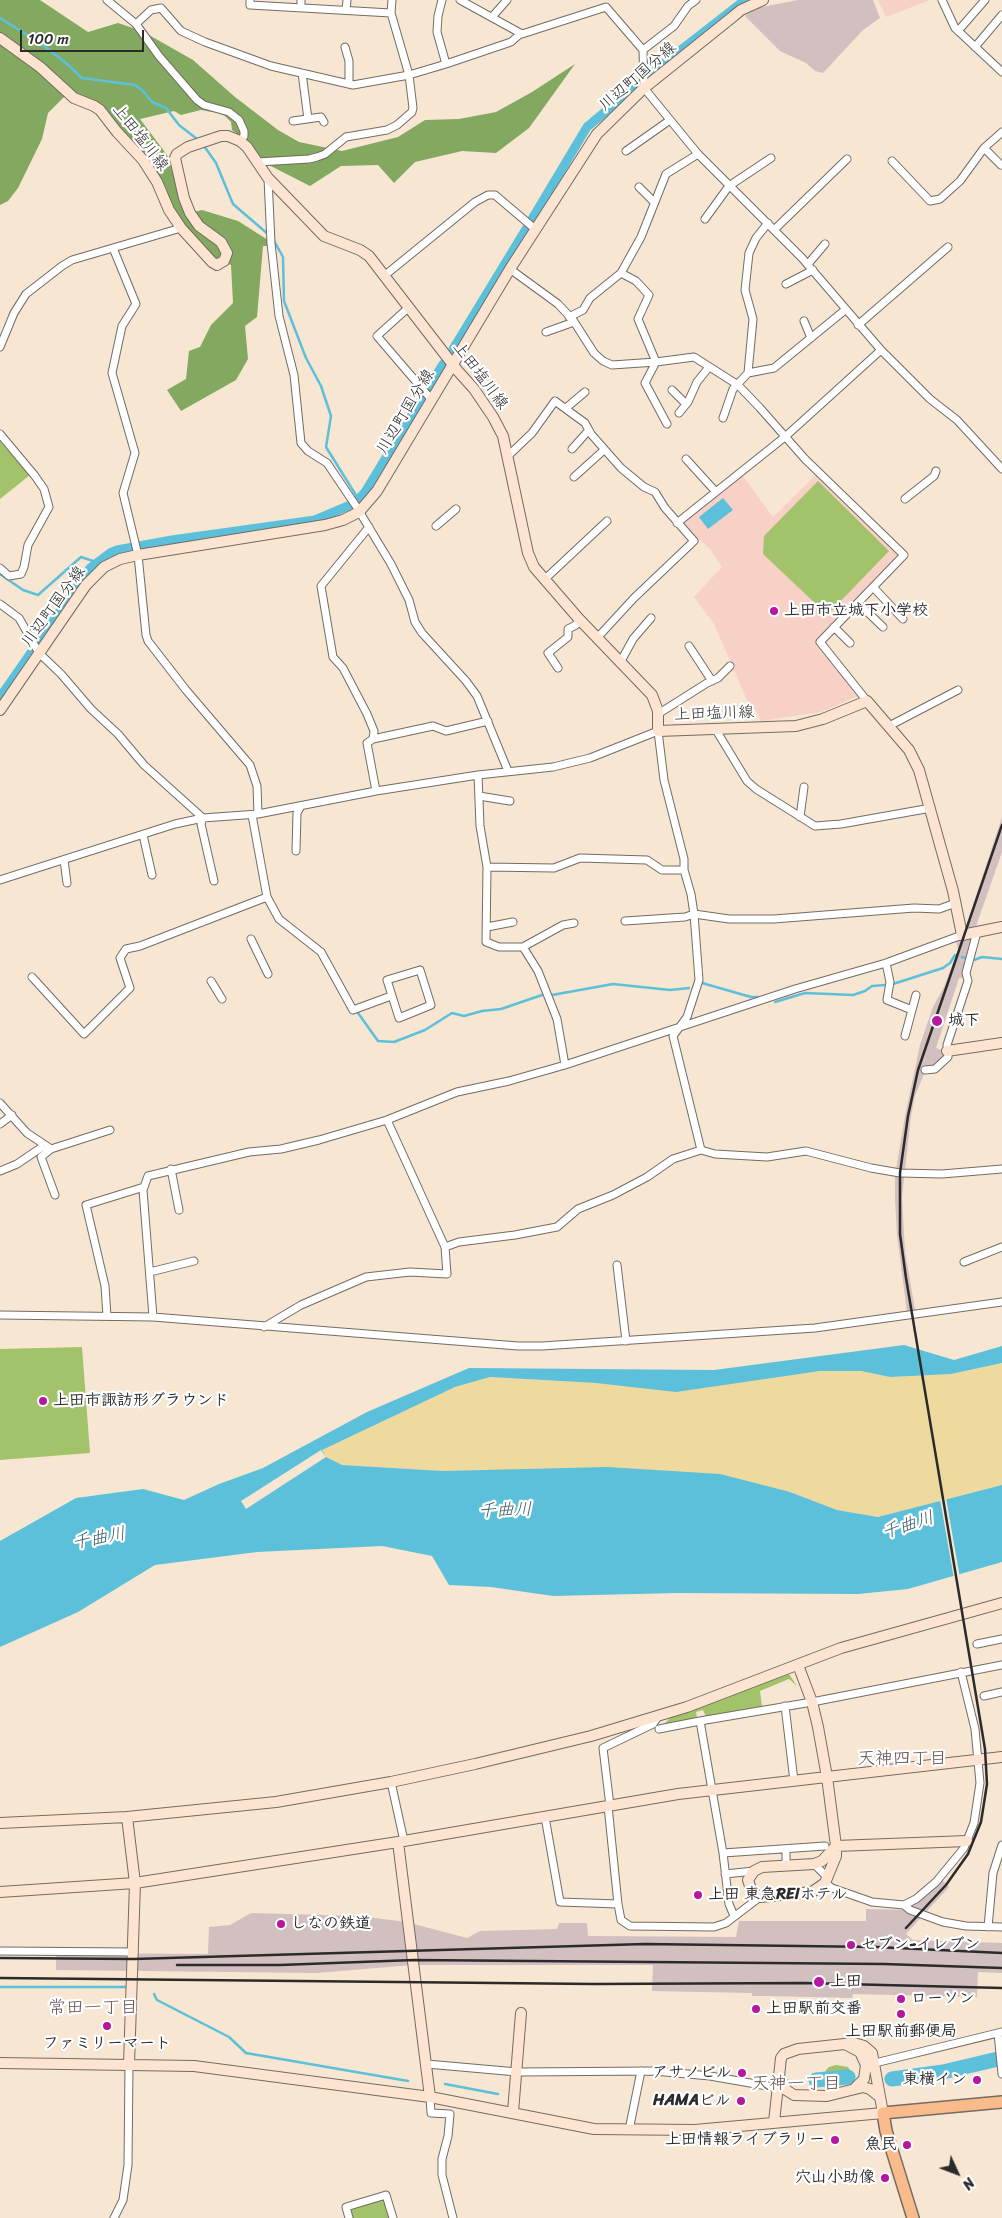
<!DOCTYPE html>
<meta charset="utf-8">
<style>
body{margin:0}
#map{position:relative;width:1002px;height:2218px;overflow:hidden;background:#f7e6d1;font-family:Sriracha,sans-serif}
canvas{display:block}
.north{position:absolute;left:932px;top:2148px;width:50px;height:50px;-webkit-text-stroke:4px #fff;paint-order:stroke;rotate:133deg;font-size:14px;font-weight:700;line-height:20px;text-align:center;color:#2b2b2b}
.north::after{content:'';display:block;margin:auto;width:18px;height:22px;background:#2b2b2b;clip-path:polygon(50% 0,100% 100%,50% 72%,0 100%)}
.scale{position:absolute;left:20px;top:30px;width:124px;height:22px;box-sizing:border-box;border:2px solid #2b2b2b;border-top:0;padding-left:6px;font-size:15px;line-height:18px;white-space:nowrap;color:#2b2b2b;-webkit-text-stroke:4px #fff;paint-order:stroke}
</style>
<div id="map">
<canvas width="1002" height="2218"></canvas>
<div class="north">N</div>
<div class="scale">100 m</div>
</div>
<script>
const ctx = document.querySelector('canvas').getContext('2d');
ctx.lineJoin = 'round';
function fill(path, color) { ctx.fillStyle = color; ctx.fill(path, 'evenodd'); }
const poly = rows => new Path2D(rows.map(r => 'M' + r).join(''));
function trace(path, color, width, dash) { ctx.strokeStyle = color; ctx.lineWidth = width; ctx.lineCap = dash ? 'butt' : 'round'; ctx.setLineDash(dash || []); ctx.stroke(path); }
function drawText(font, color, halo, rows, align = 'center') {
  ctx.font = font + ' Sriracha,"Klee One",sans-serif'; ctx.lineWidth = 4.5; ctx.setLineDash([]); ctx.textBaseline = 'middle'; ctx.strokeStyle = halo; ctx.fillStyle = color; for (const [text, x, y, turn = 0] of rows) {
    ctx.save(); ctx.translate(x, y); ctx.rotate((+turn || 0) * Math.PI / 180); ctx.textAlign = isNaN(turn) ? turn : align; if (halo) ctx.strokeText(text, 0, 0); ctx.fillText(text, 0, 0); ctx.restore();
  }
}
fill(poly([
 [878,0,930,0,886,17],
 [742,475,773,517,816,475,900,556,815,642,858,696,821,712,761,721,756,710,748,702,714,624,694,597,722,567,710,549,682,524]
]), '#f7d1c6');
fill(poly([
 [798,0,873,0,880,18,863,30,823,73,815,71,806,63,780,51,745,16,757,8],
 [1002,817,1002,852,969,946,962,978,959,978,936,1048,942,1050,946,1057,935,1068,926,1069,915,1096,911,1116,902,1197,905,1251,915,1310,907,1312,897,1235,895,1198,895,1176,905,1116,920,1045,933,1007,944,987,958,950,956,940,962,938],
 [942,1880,949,1887,906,1934,913,1940,1002,1943,1002,1973,978,1972,977,1997,853,1994,852,1998,768,1996,752,1996,752,1993,652,1991,653,1965,412,1965,317,1973,56,1970,56,1953,208,1954,209,1927,230,1925,251,1913,359,1916,406,1922,467,1938,480,1931,557,1929,559,1923,587,1923,588,1936,736,1937,739,1921,866,1921,866,1909,906,1910]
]), '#d2bfbf');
fill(poly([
 [0,440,30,475,0,499],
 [818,481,889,551,832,610,823,601,818,606,763,554,764,536],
 [82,1347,90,1453,0,1460,0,1349],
 [789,1674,797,1686,789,1679,760,1691,762,1707,706,1717,703,1710,696,1712,697,1718,664,1724,671,1717],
 [836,2065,848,2067,850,2070,849,2076,845,2082,839,2085,827,2085,824,2083,824,2077,826,2070,829,2067],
 [382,2200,385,2202,390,2218,352,2218,350,2211,352,2208]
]), '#a3c36b');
fill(poly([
 [0,0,40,0,88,32,118,23,142,31,193,60,235,97,278,130,299,142,342,151,398,137,425,120,459,119,496,112,532,92,575,64,529,128,496,153,462,151,415,162,394,183,378,165,341,166,310,186,265,163,240,136,232,130,231,122,225,116,218,113,201,110,181,115,174,111,140,119,167,155,186,214,202,210,238,221,268,240,268,246,263,246,257,317,245,326,248,359,236,380,181,411,167,390,186,379,189,351,200,347,211,325,233,303,231,265,212,257,184,224,118,131,0,35],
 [0,42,39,70,65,96,48,113,42,139,18,188,8,201,0,205]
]), '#82a95f');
fill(poly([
 [1002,1363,1002,1485,879,1517,837,1510,790,1492,341,1465,326,1457,321,1450,455,1387,490,1377,596,1383,748,1380,820,1371,861,1371,890,1377,951,1374]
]), '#eeda9e');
fill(poly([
 [723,498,733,510,708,529,699,517],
 [904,1345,954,1360,1002,1346,1002,1363,951,1374,890,1377,861,1371,820,1371,676,1392,596,1383,490,1377,455,1387,322,1450,326,1457,342,1465,443,1471,607,1467,720,1474,790,1492,837,1510,878,1517,1002,1485,1002,1562,908,1589,858,1594,677,1593,553,1596,491,1587,449,1585,432,1556,382,1546,257,1552,155,1565,78,1612,0,1647,0,1541,76,1498,143,1489,184,1500,219,1484,263,1468,367,1412,469,1368,714,1370]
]), '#5cc0da');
fill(poly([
 [321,1450,326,1457,246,1509,241,1501],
 [946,1498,960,1578,954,1579,940,1499]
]), '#f7e6d1');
trace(poly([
 [0,18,40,43,66,63,82,78,135,85,143,91,152,102,166,108,179,125,197,139],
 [204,146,216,163,233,204,269,235],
 [273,239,283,257,284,301,306,358,321,386,331,416,326,447,359,500],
 [0,574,23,590,38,595,81,557,96,562],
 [962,957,966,958],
 [974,960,982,957,1002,959],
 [702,983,751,997,759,997],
 [893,984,943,968,950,963,955,955],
 [552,995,613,984,670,990,689,988],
 [775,1002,805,993,853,995,865,991,872,986,885,985],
 [358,1013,378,1041,394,1042,425,1030,452,1013,464,1016,482,1011,501,1009,545,994],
 [0,1987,125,1987],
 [154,1994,157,2000,229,2037,246,2053,408,2081],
 [445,2084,498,2094]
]), '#5cc0da', 2.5);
trace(poly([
 [650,74,745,0],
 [532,219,587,127,638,84],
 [453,349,526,229],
 [0,697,90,568,110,553,117,550,172,540,315,520,355,503,365,492,443,364]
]), '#5cc0da', 9);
trace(poly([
 [892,2079,943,2072,1002,2058],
 [816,2080,848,2077]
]), '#5cc0da', 15);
const street = poly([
 [107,0,136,24,159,56,197,100,204,105,229,112,239,120,244,131,244,136,240,141],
 [250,0,250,5,391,13],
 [442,0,438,16,437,32,446,64],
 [460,0,522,34,606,7,643,50,644,88,698,154,802,258,881,350,930,399,957,420,1002,469],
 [942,0,955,28,1002,72],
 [301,8,301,0],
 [346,10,347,0],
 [492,17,507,0],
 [136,24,151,10,161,8,181,31,205,42,271,66,353,85,409,75,446,64,511,42,520,34],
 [958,31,985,0],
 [345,47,349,61,349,84],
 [975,47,1002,15],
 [643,50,674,26,688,6,696,0],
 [302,73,308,119],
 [293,121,321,117,324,122],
 [984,148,1001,165],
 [626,151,670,120],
 [698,154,666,174,641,237,621,273,636,281,649,295,638,319,656,362,694,357,738,385,760,408,805,459,904,555,820,642,867,701],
 [892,161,930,201,940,199,960,181,984,148,1002,132],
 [258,162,309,159,317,157,325,154,346,137,387,130,397,125,412,112,413,108,409,75,391,13,392,0],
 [268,178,271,243,279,316,294,375,301,443,308,451,327,463,356,506,391,564,409,600,415,622,422,633,466,681,477,696,508,771],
 [639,187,654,202],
 [705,219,729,186,771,158],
 [775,229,847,159],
 [113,248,136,304,122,326,112,373,135,453,123,493,138,555,146,635,148,641,186,690,250,765,257,786,258,814],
 [808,264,825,244],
 [510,269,558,304,573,320,594,353,603,361,612,365,656,362],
 [384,276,475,202,488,195,495,195,535,229],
 [786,284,813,270],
 [408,308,377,336,431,399],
 [569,317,583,310,590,298,621,273],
 [804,321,811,338],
 [858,325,948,247],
 [546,332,574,322],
 [0,347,14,313,26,294,62,266,72,260,181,228],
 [656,362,645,383,667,424],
 [748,373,753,319,745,290,749,253,756,238,768,223],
 [672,390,686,404],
 [566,408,585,392],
 [679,413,688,402,697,382,709,367],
 [723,418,733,389,748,373,774,368,845,310],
 [0,434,35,476,44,489,49,507,28,545,24,567,21,574,9,576,0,568],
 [572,449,589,430],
 [508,456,532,433,555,401,585,423,591,434,621,468,644,487,655,492,665,508,694,541,634,598,598,637],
 [686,459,716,492],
 [574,477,604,450],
 [905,499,934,476,936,471],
 [677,523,786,436,881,350],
 [436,526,456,509],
 [369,527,321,586,333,657,343,668,367,714,374,731,373,739],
 [545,579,607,521],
 [873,587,903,619],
 [858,603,883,627],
 [0,604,19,618,39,653,61,674,91,709,118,734,144,765,203,818,201,824,214,881],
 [834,627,850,643],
 [689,646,712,681],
 [621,661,633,639,651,618],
 [558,668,548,653,568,637,568,629,576,625,579,619],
 [658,714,707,683,718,678,730,666],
 [889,726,958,690],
 [716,730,747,781,756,789,815,826,841,824,931,808],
 [478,775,480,826,487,867,486,942,499,947,523,947,563,925,574,923],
 [376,791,367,743,373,739,433,726,446,731,488,721],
 [479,796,510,801],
 [252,815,267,897,279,919,321,952,353,1010,391,996],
 [800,817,804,787],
 [143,835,152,875],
 [296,851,297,813,301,806],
 [64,860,67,883],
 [487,867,554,868,580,858,647,860,662,870,684,870],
 [0,880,175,824,203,818,258,814,376,791,478,775,553,767,590,758,658,731,664,780,684,859,684,870,691,894,694,914,699,980,687,1017,673,1036,701,1150],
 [625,921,685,917,694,914,729,919,774,919,914,908,939,909,956,903],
 [487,927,513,922],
 [251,939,268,974],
 [523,947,538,971,557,1019,565,1065],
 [886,963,890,982,887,1000,912,1010],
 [420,970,431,1005,399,1018,387,980,420,970],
 [32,977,84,1034,130,988,120,958,126,949,140,946,267,897],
 [211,981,222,999],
 [905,1036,916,995],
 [925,1070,935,1069,948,1057,947,1045,968,981,966,973,977,932],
 [0,1103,27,1133,51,1149,110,1130],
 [387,1120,445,1247],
 [0,1124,12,1115],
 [51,1149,41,1157,55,1195],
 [171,1169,179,1210],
 [0,1171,17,1164,45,1145],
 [964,1262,1002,1247],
 [617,1265,626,1341],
 [150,1272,194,1261],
 [0,1315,153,1317,518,1346,542,1346,815,1328,1002,1302],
 [107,1316,105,1286,86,1205,144,1187],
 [153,1317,143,1190,148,1176,249,1152,281,1149,319,1140,387,1120,457,1092,509,1081,565,1065,795,989,886,963,962,935],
 [264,1327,301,1305,366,1277,410,1272,447,1274,445,1247,459,1242,515,1235,557,1227,578,1209,613,1195,647,1177,673,1159,701,1150,715,1154,767,1157,806,1151,871,1168,900,1173,942,1174,1002,1169],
 [977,1644,1002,1639],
 [984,1696,1002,1692],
 [785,1706,794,1781],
 [700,1721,812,1702,1002,1665],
 [659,1729,700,1721,723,1853,729,1904,734,1916],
 [391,1782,404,1841],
 [608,1806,618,1904],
 [610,1806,603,1748,653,1724,659,1715],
 [545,1817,560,1902,618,1904,621,1920,630,1926,714,1927,726,1923,760,1897],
 [786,1849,786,1866],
 [723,1853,825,1846],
 [814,1864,828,1878],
 [725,1874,754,1871],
 [825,1883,832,1888,872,1902,904,1905,916,1899,936,1882,964,1848,974,1823,980,1783,975,1729,961,1672],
 [904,1905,910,1910,943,1922,966,1926,1002,1927],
 [988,1927,993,1873,1002,1845],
 [0,1951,134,1952],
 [998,2033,1002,2074],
 [875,2063,1002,2032],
 [427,2064,517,2072,654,2071,710,2076,779,2088],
 [430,2097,431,2113,450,2114,448,2136,442,2159,442,2175,453,2218],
 [629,2130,641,2071],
 [114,2218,123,2200,128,2165,129,2064],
 [349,2218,346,2207,386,2195,393,2218]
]);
const secondary = poly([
 [0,38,40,67,74,98,94,106,100,110,117,132,143,160,157,182,169,210,181,228,212,262,217,265,220,263,224,261,227,253,221,242,199,226,190,213,184,198,175,158,177,154,188,147,221,136,228,136,240,141,247,147,268,178,324,236,360,250,369,256,457,370,474,389,493,417,503,436,528,553,534,567,579,619,652,695,658,711,658,731,796,726,823,719,867,701,909,750,919,770,953,891,962,935,1002,927],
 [0,710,86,585,104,567,120,559,138,555,325,525,343,520,359,512,377,491,510,269,597,134,644,88,730,19,741,10,763,0],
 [947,1051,1002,1043],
 [798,1665,812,1702,818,1727,827,1777,836,1846,836,1856,825,1883,812,1892,760,1897,752,1892,748,1880,754,1871,762,1867,814,1864,822,1861,836,1846,967,1841],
 [127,1817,135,1883,129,2064],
 [0,1823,127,1817,276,1802,391,1782,475,1764,591,1736,687,1707,841,1648,1002,1603],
 [398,1842,430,2097],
 [0,1892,135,1883,398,1842,678,1794,1002,1757],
 [847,2045,860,2052,866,2065,864,2079,856,2087],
 [0,2063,194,2066,430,2097,594,2129,695,2130,883,2113,872,2053,864,2046,854,2043,798,2049,784,2054,781,2058,774,2122],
 [780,2078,786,2090,794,2095,827,2096,863,2087,870,2089,880,2097],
 [513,2112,521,2013]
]);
const primary = poly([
 [913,2218,886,2131,883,2113,1002,2102]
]);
trace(street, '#726c65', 9);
trace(secondary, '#726c65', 12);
trace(primary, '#726c65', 14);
trace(street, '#fff', 7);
trace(secondary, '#fde4d1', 10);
trace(primary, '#fabb8c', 11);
trace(poly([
 [906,1928,946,1885,968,1854,981,1822,987,1784,985,1749,906,1278,900,1234,900,1173,908,1116,918,1070,1002,825],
 [0,1958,134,1959,645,1944,876,1947,1002,1953],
 [177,1965,280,1965,414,1960,884,1964,1002,1968],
 [0,1978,594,1984,804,1983,1002,1988]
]), '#2b2b2b', 2.5);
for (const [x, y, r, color] of [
 [774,611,5,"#b5179e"],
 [937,1021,6,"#b5179e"],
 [43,1401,5,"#b5179e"],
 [698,1895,5,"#b5179e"],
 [281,1924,5,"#b5179e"],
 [851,1945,5,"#b5179e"],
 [819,1982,6,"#b5179e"],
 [901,1999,5,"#b5179e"],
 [756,2009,5,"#b5179e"],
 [901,2014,5,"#b5179e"],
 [107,2026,5,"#b5179e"],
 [742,2073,5,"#b5179e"],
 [977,2080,5,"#b5179e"],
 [741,2101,5,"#b5179e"],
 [835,2140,5,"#b5179e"],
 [907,2145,5,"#b5179e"],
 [885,2178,5,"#b5179e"]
]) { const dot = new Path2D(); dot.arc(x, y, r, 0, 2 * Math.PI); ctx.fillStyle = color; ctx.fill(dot); trace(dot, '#fff', 2); }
drawText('16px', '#2b2b2b', '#fff', [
 ["川辺町国分線",638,77,-41],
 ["上田塩川線",140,138,52],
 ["上田塩川線",480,376,53],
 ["川辺町国分線",406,412,-59],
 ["川辺町国分線",54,607,-54],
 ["上田塩川線",714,714,-2]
]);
drawText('bold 16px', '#2b2b2b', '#fff', [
 ["上田市立城下小学校",784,611],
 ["城下",948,1021],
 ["上田市諏訪形グラウンド",53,1401],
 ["上田 東急REIホテル",708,1895],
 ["しなの鉄道",291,1924],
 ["セブン-イレブン",861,1945],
 ["上田",830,1982],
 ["ローソン",911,1999],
 ["上田駅前交番",766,2009],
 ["上田駅前郵便局",901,2032,"center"],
 ["ファミリーマート",107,2044,"center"],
 ["アサノビル",732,2073,"right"],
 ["東横イン",967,2080,"right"],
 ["HAMAビル",731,2101,"right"],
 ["上田情報ライブラリー",825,2140,"right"],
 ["魚民",897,2145,"right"],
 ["穴山小助像",875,2178,"right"]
], 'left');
drawText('italic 18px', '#3c5f68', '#fff', [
 ["千曲川",505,1511,-2],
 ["千曲川",908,1526,-18],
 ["千曲川",99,1539,-11]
]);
drawText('18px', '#665150', '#fff', [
 ["天神四丁目",902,1759],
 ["常田一丁目",93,2008],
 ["天神一丁目",796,2084]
]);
</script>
